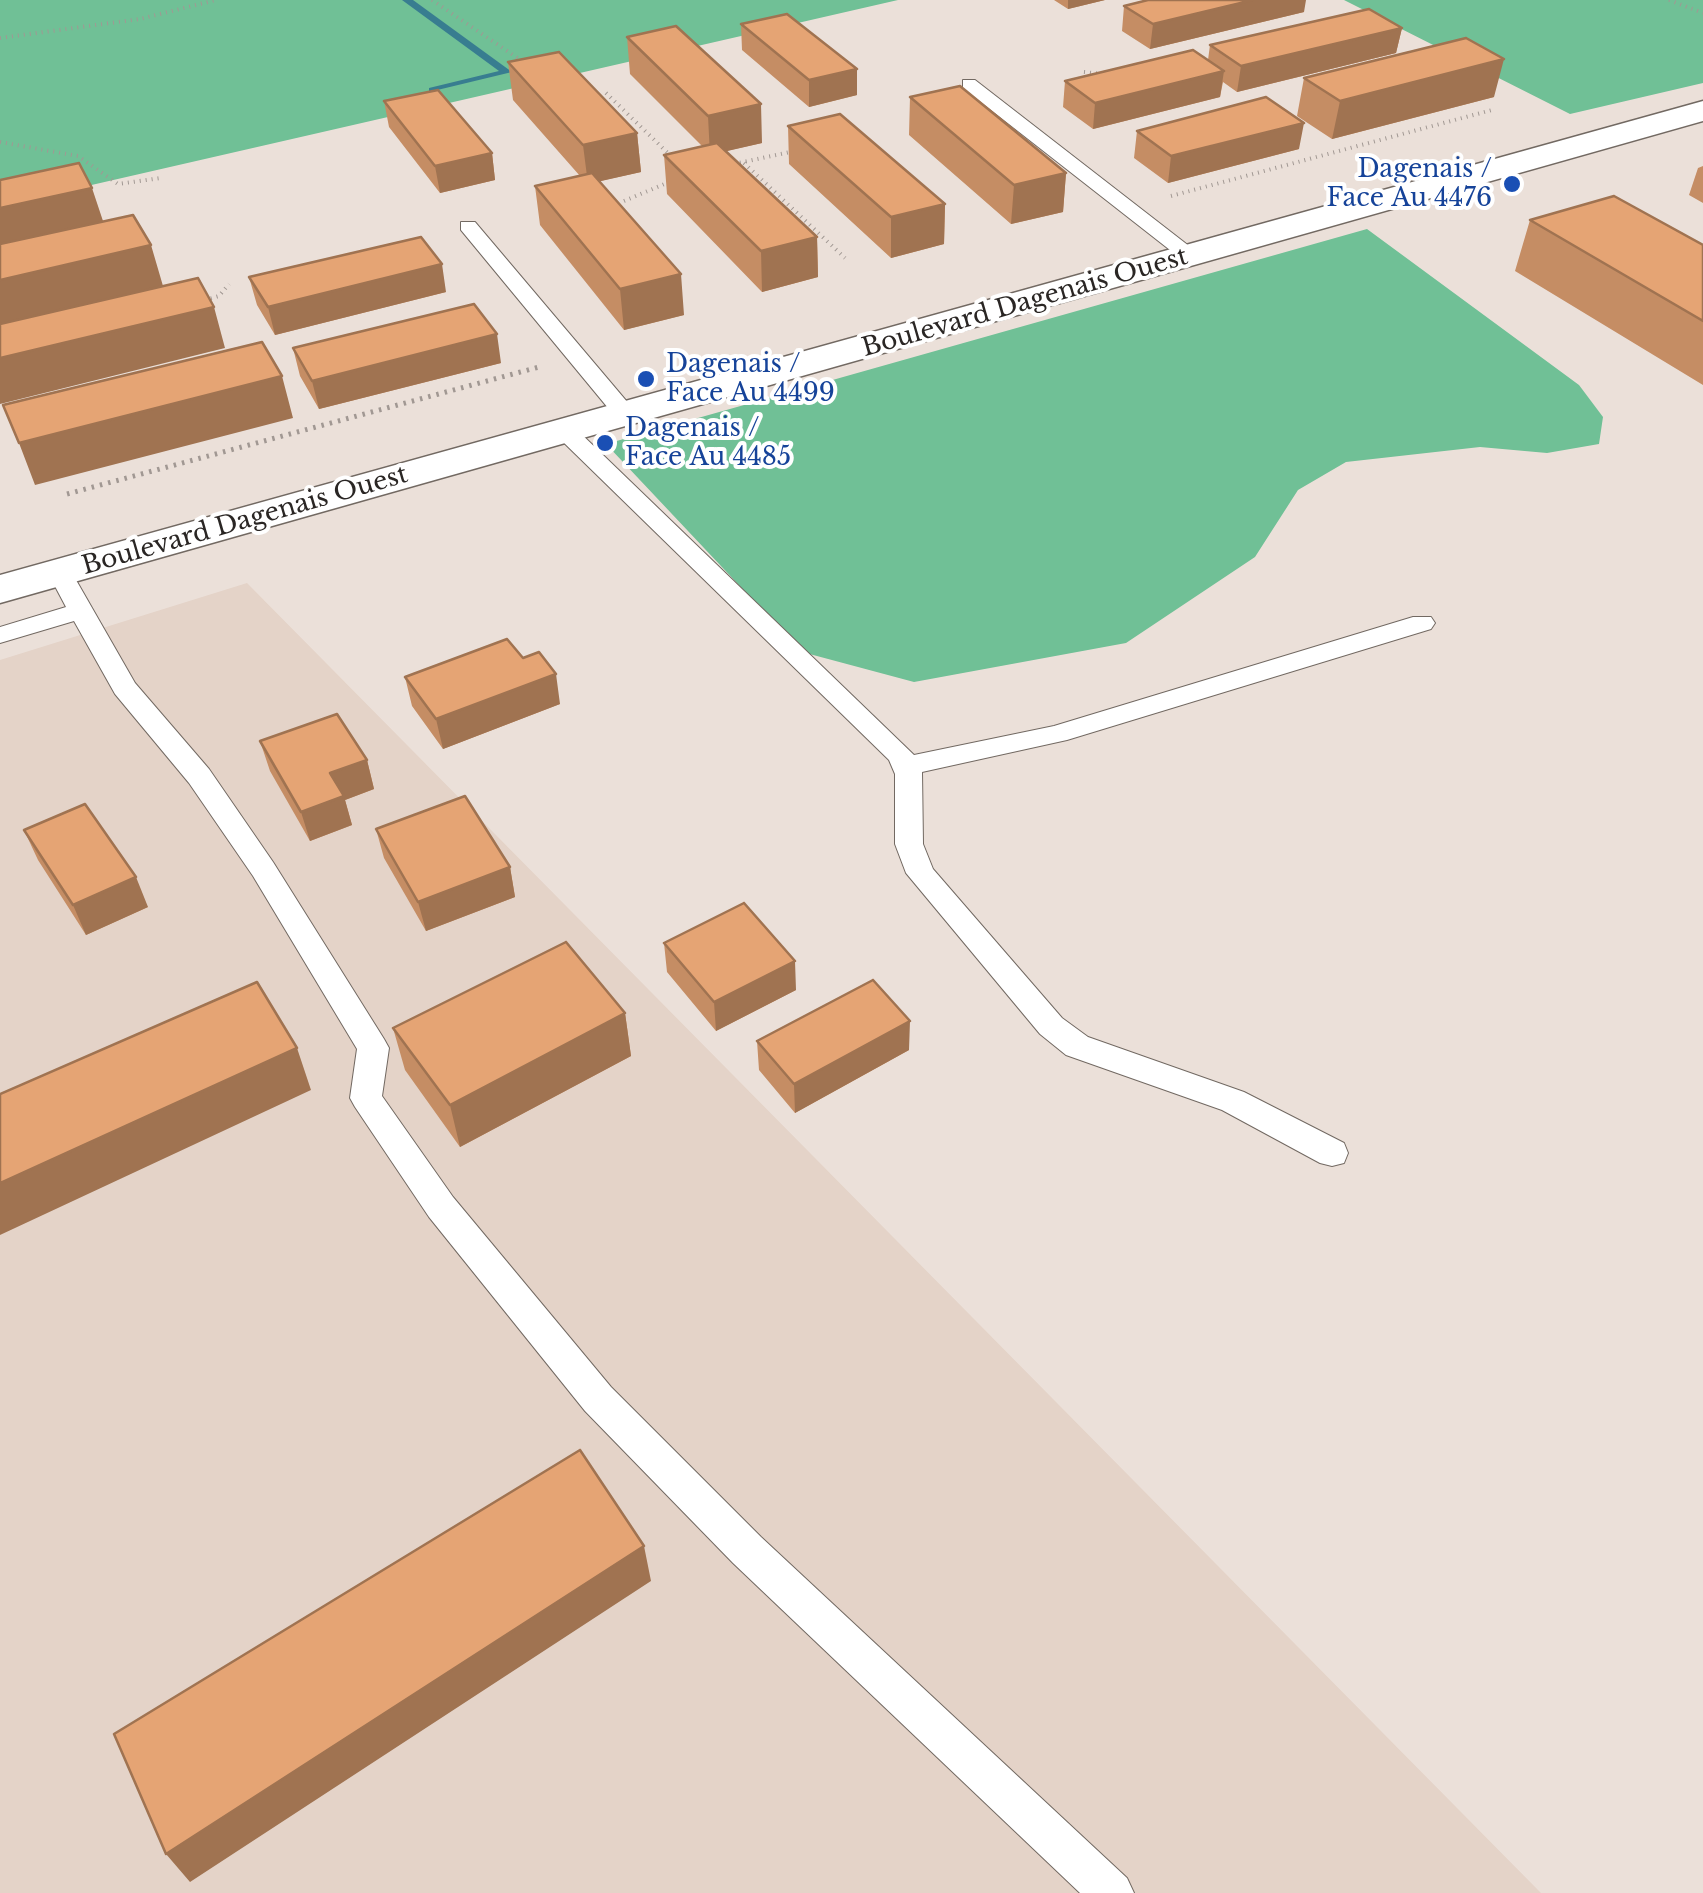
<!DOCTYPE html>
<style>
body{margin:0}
canvas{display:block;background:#ebe0d9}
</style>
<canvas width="1703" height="1893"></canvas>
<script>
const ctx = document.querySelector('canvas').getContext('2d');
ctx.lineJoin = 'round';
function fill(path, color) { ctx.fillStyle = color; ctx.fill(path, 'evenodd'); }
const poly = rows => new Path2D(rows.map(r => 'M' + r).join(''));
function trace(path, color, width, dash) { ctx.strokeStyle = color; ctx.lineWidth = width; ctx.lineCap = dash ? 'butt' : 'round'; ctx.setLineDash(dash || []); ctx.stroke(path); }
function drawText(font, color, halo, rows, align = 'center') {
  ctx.font = font + ' "Libre Baskerville",serif'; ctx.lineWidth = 8; ctx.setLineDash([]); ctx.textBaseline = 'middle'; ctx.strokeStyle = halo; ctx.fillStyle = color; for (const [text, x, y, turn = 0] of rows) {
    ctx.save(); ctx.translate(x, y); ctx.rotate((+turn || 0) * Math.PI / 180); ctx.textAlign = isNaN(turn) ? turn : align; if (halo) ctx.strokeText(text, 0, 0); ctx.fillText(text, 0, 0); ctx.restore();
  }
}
fill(poly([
 [247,583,1541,1893,0,1893,0,660]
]), '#e4d3c8');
fill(poly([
 [0,0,898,0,0,206],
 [1344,0,1703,0,1703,83,1570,114],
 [1367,229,1579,385,1603,417,1599,444,1547,453,1480,447,1346,462,1298,490,1255,557,1126,643,914,682,802,652,606,444]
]), '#70c096');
fill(poly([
 [402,0,413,0,512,72,429,92,429,88,499,71,402,0]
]), '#387d90');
const lane = poly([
 [963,80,975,80,1198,253,1198,261,1184,261,963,88,963,80],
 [461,222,475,222,634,410,634,420,618,420,461,230,461,222],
 [566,425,574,427,914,755,1054,726,1413,617,1431,617,1435,623,1431,629,1067,740,922,772,923,844,933,869,1062,1018,1088,1037,1244,1092,1344,1143,1348,1153,1344,1163,1332,1166,1320,1163,1222,1110,1066,1055,1040,1034,906,873,895,844,895,774,889,760,558,437,558,427,566,425],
 [60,565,72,573,135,683,209,769,273,862,384,1039,389,1048,382,1096,453,1197,611,1387,761,1537,1127,1878,1134,1893,1080,1893,733,1563,585,1411,429,1217,355,1107,350,1098,357,1049,253,876,189,783,115,694,74,621,0,643,0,627,66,607,48,573,60,565]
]);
const secondary = poly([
 [1703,101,1703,121,0,603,0,575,1703,101]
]);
trace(lane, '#726962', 2);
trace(secondary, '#726962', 3);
trace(poly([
 [432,0,519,59],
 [1669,0,1703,13],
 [0,38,140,19,216,0],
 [1084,72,1103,74],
 [606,93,673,158],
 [0,142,78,156,118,184,161,178],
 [744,163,845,258],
 [734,164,795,151],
 [1171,196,1492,110],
 [624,201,674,180],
 [205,300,219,296,229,284]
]), '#a19893', 4, [1, 5]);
trace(poly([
 [67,494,539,367]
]), '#a19893', 5, [2.5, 6]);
fill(lane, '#fff');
fill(secondary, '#fff');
fill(poly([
 [1054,0,1105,0,1068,9],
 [1124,6,1304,12,1150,49,1122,31],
 [741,24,857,95,809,107,742,50],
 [1402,28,1396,53,1237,92,1223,82,1220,97,1093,129,1063,107,1065,81,1208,60,1210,45],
 [627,37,762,143,726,151,817,237,818,277,762,292,667,194,664,155,702,146,630,74],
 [508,62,637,133,641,172,600,181,684,315,624,330,540,225,535,186,580,176,513,100],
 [1304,78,1494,97,1332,139,1297,116],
 [910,97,1066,173,1063,212,1011,224,909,135],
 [384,101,492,153,495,180,440,193,389,127],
 [788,126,945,204,944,244,891,258,789,164],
 [1137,131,1299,149,1168,183,1134,158],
 [1703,166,1703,203,1689,195,1698,168],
 [1530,220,1703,245,1703,385,1515,271],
 [249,277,446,292,275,335,257,305],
 [293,348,501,363,319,409,300,376],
 [405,677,560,704,443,749,412,706],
 [260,741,367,760,374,789,345,800,352,825,310,841,270,771],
 [376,829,510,867,515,897,426,931,384,858],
 [24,830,148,907,86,935,38,860],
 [664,943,796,990,716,1031,667,972],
 [625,1013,631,1056,460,1147,405,1070,393,1028],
 [757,1041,909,1050,795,1113,759,1070]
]), '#c58d64');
fill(poly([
 [1068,0,1105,0,1068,9],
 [1253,0,1306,0,1304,12,1150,49,1153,24],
 [1402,28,1396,53,1237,92,1241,66],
 [1504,59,1494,97,1332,139,1340,101],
 [857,69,857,95,809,107,809,80],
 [1224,71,1220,97,1093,129,1095,103],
 [761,104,762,143,710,155,708,116],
 [1304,123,1299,149,1168,183,1171,156],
 [637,133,641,172,588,184,583,145],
 [492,153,495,180,440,193,435,166],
 [1066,173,1063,212,1011,224,1014,185],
 [92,188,105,227,0,251,0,208],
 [945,204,944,244,891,258,891,217],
 [817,237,818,277,762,292,761,251],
 [151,245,163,286,0,324,0,280],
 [442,264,446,292,275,335,268,307],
 [681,274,684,315,624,330,620,289],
 [214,307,225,348,0,404,0,358],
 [497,334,501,363,319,409,312,381],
 [282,376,293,418,35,485,19,443],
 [556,674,560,704,443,749,436,719],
 [367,760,374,789,345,800,352,825,310,841,301,812,330,773],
 [510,867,515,897,426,931,418,902],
 [136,877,148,907,86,935,73,905],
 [795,961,796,990,716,1031,714,1002],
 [625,1013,631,1056,460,1147,450,1105],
 [910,1021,909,1050,795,1113,794,1084],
 [297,1048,311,1090,0,1235,0,1183],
 [644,1546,651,1581,190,1882,166,1854]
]), '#a07351');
const building = poly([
 [1148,0,1253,0,1153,24,1124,6,1148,0],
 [1369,9,1402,28,1241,66,1210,45,1369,9],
 [787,14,857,69,809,80,741,24,787,14],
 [676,26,761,104,708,116,627,37,676,26],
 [1466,38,1504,59,1340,101,1304,78,1466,38],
 [1193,50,1224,71,1095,103,1065,81,1193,50],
 [559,52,637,133,583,145,508,62,559,52],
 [960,86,1066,173,1014,185,910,97,960,86],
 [438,90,492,153,435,166,384,101,438,90],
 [1266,97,1304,123,1171,156,1137,131,1266,97],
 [840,114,945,204,891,217,788,126,840,114],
 [717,143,817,237,761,251,664,155,717,143],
 [79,163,92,188,0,208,0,180,79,163],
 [592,173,681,274,620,289,535,186,592,173],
 [1614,196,1703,245,1703,321,1530,220,1614,196],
 [133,215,151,245,0,280,0,244,133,215],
 [421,237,442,264,268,307,249,277,421,237],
 [198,278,214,307,0,358,0,324,198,278],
 [474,304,497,334,312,381,293,348,474,304],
 [262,342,282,376,19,443,3,405,262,342],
 [507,639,523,658,539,652,556,674,436,719,405,677,507,639],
 [337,714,367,760,330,773,344,796,301,812,260,741,337,714],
 [465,796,510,867,418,902,376,829,465,796],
 [85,804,136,877,73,905,24,830,85,804],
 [744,903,795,961,714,1002,664,943,744,903],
 [566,942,625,1013,450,1105,393,1028,566,942],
 [873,980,910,1021,794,1084,757,1041,873,980],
 [257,982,297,1048,0,1183,0,1094,257,982],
 [580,1450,644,1546,166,1854,114,1734,580,1450]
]);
fill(building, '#e5a474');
trace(building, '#a07351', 2.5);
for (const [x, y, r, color] of [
 [1512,184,10,"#1a4fb4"],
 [646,379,10,"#1a4fb4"],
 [605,443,10,"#1a4fb4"]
]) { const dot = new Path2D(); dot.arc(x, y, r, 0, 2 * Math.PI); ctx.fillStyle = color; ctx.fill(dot); trace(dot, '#fff', 4); }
drawText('25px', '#164399', '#fff', [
 ["Dagenais /",1492,170,"right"],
 ["Face Au 4476",1492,199,"right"],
 ["Dagenais /",666,365],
 ["Face Au 4499",666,394],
 ["Dagenais /",625,429],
 ["Face Au 4485",625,458]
], 'left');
drawText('25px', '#2a2624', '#fff', [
 ["Boulevard Dagenais Ouest",1025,303,-16],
 ["Boulevard Dagenais Ouest",245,521,-16]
]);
</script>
